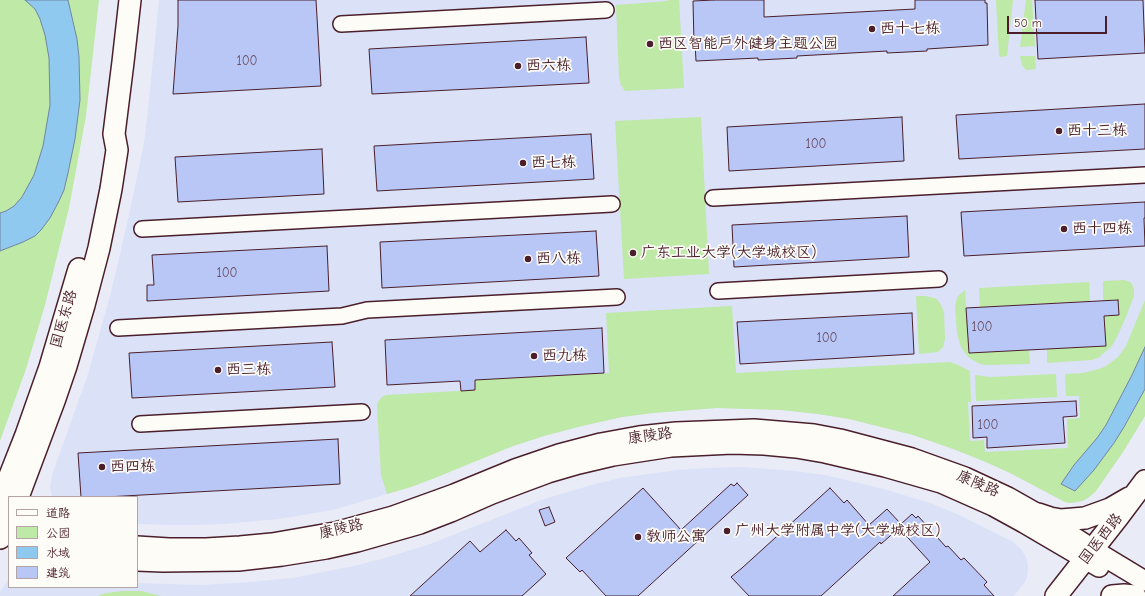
<!DOCTYPE html>
<meta charset="utf-8">
<style>
body{margin:0}
#map{position:relative;width:1145px;height:596px;overflow:hidden;background:#e9ecf7;font-family:"Comic Neue","LXGW WenKai TC",sans-serif}
canvas{display:block}
.legend{position:absolute;left:8px;top:496px;width:130px;height:92px;box-sizing:border-box;background:#fdfcf7;border:1px solid #b5a4a5;margin:0;padding:5px 7px;list-style:none;font-size:12px;color:#4a1f2b}
.legend li{display:flex;align-items:center;gap:8px;height:20px}
.legend b{width:20px;border:1px solid #b5a4a5}
.scale{position:absolute;left:1007px;top:16px;width:100px;height:18px;box-sizing:border-box;border:2px solid #4a1f2b;border-top:0;padding-left:5px;font-size:12px;line-height:14px;white-space:nowrap;color:#4a1f2b;-webkit-text-stroke:3px #fdfcf7;paint-order:stroke}
</style>
<div id="map">
<canvas width="1145" height="596"></canvas>
<ul class="legend">
<li><b style="height:5px;background:#fdfcf7"></b>道路</li>
<li><b style="height:11px;background:#bee9a6"></b>公园</li>
<li><b style="height:11px;background:#8fc9ef"></b>水域</li>
<li><b style="height:11px;background:#b9c7f7"></b>建筑</li>
</ul>
<div class="scale">50 m</div>
</div>
<script>
const ctx = document.querySelector('canvas').getContext('2d');
ctx.lineJoin = 'round';
function fill(path, color) { ctx.fillStyle = color; ctx.fill(path, 'evenodd'); }
const poly = rows => new Path2D(rows.map(r => 'M' + r).join(''));
function trace(path, color, width, dash) { ctx.strokeStyle = color; ctx.lineWidth = width; ctx.lineCap = dash ? 'butt' : 'round'; ctx.setLineDash(dash || []); ctx.stroke(path); }
function drawText(font, color, halo, rows, align = 'center') {
  ctx.font = font + ' "Comic Neue","LXGW WenKai TC",sans-serif'; ctx.lineWidth = 3.5; ctx.setLineDash([]); ctx.textBaseline = 'middle'; ctx.strokeStyle = halo; ctx.fillStyle = color; for (const [text, x, y, turn = 0] of rows) {
    ctx.save(); ctx.translate(x, y); ctx.rotate((+turn || 0) * Math.PI / 180); ctx.textAlign = isNaN(turn) ? turn : align; if (halo) ctx.strokeText(text, 0, 0); ctx.fillText(text, 0, 0); ctx.restore();
  }
}
fill(poly([
 [159,0,1145,0,1145,416,1123,452,1096,491,1085,500,1074,503,1065,502,1010,473,988,463,956,450,913,435,849,419,818,414,781,410,717,408,653,413,622,417,582,426,544,436,513,446,411,487,333,510,279,519,224,524,196,525,170,525,137,524,137,497,52,497,50,487,52,475,87,377,99,335,111,292,129,215,144,143,147,119],
 [741,467,795,471,825,475,884,489,933,504,959,515,1013,542,1021,549,1026,557,1028,566,1027,577,1025,582,1014,596,0,596,0,592,9,578,9,587,137,587,137,583,201,585,251,582,292,578,354,566,385,558,430,544,544,499,595,484,620,478,677,470,706,468]
]), '#dbe1f7');
fill(poly([
 [0,0,99,0,86,116,69,208,45,305,26,369,0,441],
 [668,0,679,0,684,88,625,91,621,85,619,78,616,5,668,1],
 [996,0,1013,0,1007,56,1000,57,999,56],
 [1026,0,1032,0,1035,46,1020,47],
 [1020,56,1035,56,1036,69,1026,70,1022,65],
 [701,117,709,274,624,279,615,121],
 [1124,280,1130,282,1132,284,1134,290,1134,296,1126,317,1115,341,1111,347,1098,358,1091,360,1047,363,1047,349,1106,346,1104,316,1119,315,1118,300,1103,301,1103,281],
 [1089,282,1090,301,980,307,979,288],
 [965,290,969,353,1029,350,1030,364,987,365,980,364,968,357,961,347,957,334,955,306,957,298,958,296],
 [916,296,925,296,934,298,937,299,941,305,944,312,945,339,943,347,938,352,919,354],
 [1145,300,1145,347,1141,357,1106,425,1097,438,1074,465,1061,484,1075,491,1094,470,1114,443,1133,412,1145,389,1145,416,1123,452,1096,491,1088,498,1082,501,1070,503,1065,502,1010,473,988,463,956,450,913,435,849,419,818,414,781,410,717,408,653,413,622,417,582,426,544,436,513,446,435,478,411,487,387,494,381,475,377,406,378,402,382,397,386,395,475,390,475,380,609,373,606,313,732,306,736,373,950,362,958,365,970,371,971,402,968,402,970,441,984,440,985,452,1068,448,1067,419,1080,418,1079,396,1066,396,1065,374,1083,373,1099,369,1106,366,1118,357,1126,346],
 [1056,374,1057,397,976,401,975,375,990,377],
 [124,591,141,591,161,596,97,596,106,593]
]), '#bee9a6');
const water = poly([
 [25,0,68,0,77,39,79,57,80,100,75,139,68,173,64,190,58,203,50,218,41,230,35,236,23,242,0,251,0,213,6,211,14,206,22,197,34,175,43,146,50,105,49,58,45,35,40,19,35,9,25,0],
 [1145,347,1145,389,1124,427,1114,443,1094,470,1075,491,1061,484,1074,465,1097,438,1106,425,1132,375,1145,347]
]);
fill(water, '#8fc9ef');
trace(water, '#7385a1', 1);
const building = poly([
 [178,0,316,0,321,86,173,94,178,26,178,0],
 [714,0,764,0,764,17,915,9,915,0,985,0,985,3,987,3,988,45,927,49,927,51,887,53,887,51,797,56,797,58,758,60,758,58,696,61,695,43,694,43,693,1,714,0],
 [1035,0,1143,0,1145,53,1038,59,1035,0],
 [586,37,589,83,372,94,369,49,586,37],
 [1145,104,1145,149,959,159,956,115,1145,104],
 [902,117,904,161,729,171,727,127,902,117],
 [591,134,594,179,377,191,374,146,591,134],
 [322,149,324,194,178,202,175,157,322,149],
 [1145,202,1145,218,1144,218,1145,246,964,256,961,212,1145,202],
 [907,216,909,257,734,267,732,225,907,216],
 [596,231,599,276,382,288,380,242,596,231],
 [327,246,329,291,147,301,147,285,154,285,152,255,327,246],
 [1118,300,1119,315,1104,316,1106,346,969,353,966,308,1118,300],
 [912,313,914,354,740,364,737,322,912,313],
 [602,328,604,373,475,380,475,390,461,391,460,381,387,385,385,340,602,328],
 [332,342,335,387,132,398,129,353,332,342],
 [1076,401,1077,416,1063,417,1065,443,987,448,987,437,973,438,972,406,1076,401],
 [338,439,340,484,106,497,81,497,78,453,338,439],
 [737,483,748,495,638,596,606,596,582,570,580,572,566,558,643,488,681,530,731,484,734,486,737,483],
 [830,488,844,503,847,500,869,525,887,509,901,524,912,514,916,518,918,516,946,547,948,546,961,560,964,558,987,582,984,585,994,596,893,596,930,562,899,528,881,544,880,542,821,596,749,596,731,577,742,568,830,488],
 [549,507,555,522,545,526,539,510,549,507],
 [506,530,516,541,519,538,532,553,529,555,546,574,522,596,410,596,470,541,480,552,506,530]
]);
fill(building, '#b9c7f7');
trace(building, '#4a1f2b', 1);
const minor = poly([
 [341,24,606,10],
 [713,198,1145,175],
 [142,229,612,204],
 [718,291,939,279],
 [118,328,342,316,367,310,617,297],
 [140,424,362,412]
]);
const tertiary = poly([
 [137,546,169,548,206,548,240,546,272,543,335,532,393,516,454,494,515,469,559,454,601,443,639,436,676,432,754,429,814,434,840,439,912,458,965,477,1008,497,1038,514,1105,557,1145,581],
 [137,561,163,562,238,561,282,556,326,549,357,542,420,524,451,512,492,494,521,483,548,473,579,464,613,456,671,447,732,444,764,445,796,448,825,453,885,467,941,483,993,506,1024,523,1099,567]
]);
const secondary = poly([
 [18,497,54,401,66,366,84,305,99,248,111,189,117,150,114,134,123,62,130,0],
 [0,501,26,435,50,367,79,269],
 [1038,514,1050,518,1061,520,1085,518,1110,509,1129,498],
 [0,538,9,517],
 [1056,596,1118,517,1145,481],
 [1112,596,1124,595,1135,596]
]);
trace(minor, '#4a1f2b', 18);
trace(tertiary, '#4a1f2b', 22);
trace(secondary, '#4a1f2b', 24);
trace(minor, '#fdfcf7', 15);
trace(tertiary, '#fdfcf7', 19);
trace(secondary, '#fdfcf7', 21);
for (const [x, y, r, color] of [
 [872,29,4,"#4a1f2b"],
 [650,44,4,"#4a1f2b"],
 [518,66,4,"#4a1f2b"],
 [1059,131,4,"#4a1f2b"],
 [523,163,4,"#4a1f2b"],
 [1064,229,4,"#4a1f2b"],
 [633,253,4,"#4a1f2b"],
 [528,259,4,"#4a1f2b"],
 [534,356,4,"#4a1f2b"],
 [218,370,4,"#4a1f2b"],
 [102,467,4,"#4a1f2b"],
 [727,531,4,"#4a1f2b"],
 [638,537,4,"#4a1f2b"]
]) { const dot = new Path2D(); dot.arc(x, y, r, 0, 2 * Math.PI); ctx.fillStyle = color; ctx.fill(dot); trace(dot, '#fdfcf7', 1.5); }
drawText('13px', '#66495e', null, [
 ["100",247,61],
 ["100",816,144],
 ["100",227,273],
 ["100",982,327],
 ["100",827,338],
 ["100",988,425]
]);
drawText('15px', '#4a1f2b', '#fdfcf7', [
 ["西十七栋",880,29],
 ["西区智能户外健身主题公园",658,44],
 ["西六栋",526,66],
 ["西十三栋",1067,131],
 ["西七栋",531,163],
 ["西十四栋",1072,229],
 ["广东工业大学(大学城校区)",641,253],
 ["西八栋",536,259],
 ["西九栋",542,356],
 ["西三栋",226,370],
 ["西四栋",110,467],
 ["广州大学附属中学(大学城校区)",735,531],
 ["教师公寓",646,537]
], 'left');
drawText('15px', '#4a1f2b', '#fdfcf7', [
 ["国医东路",64,319,-74],
 ["康陵路",650,436,-8],
 ["康陵路",978,484,23],
 ["康陵路",341,529,-13],
 ["国医西路",1101,539,-52]
]);
</script>
